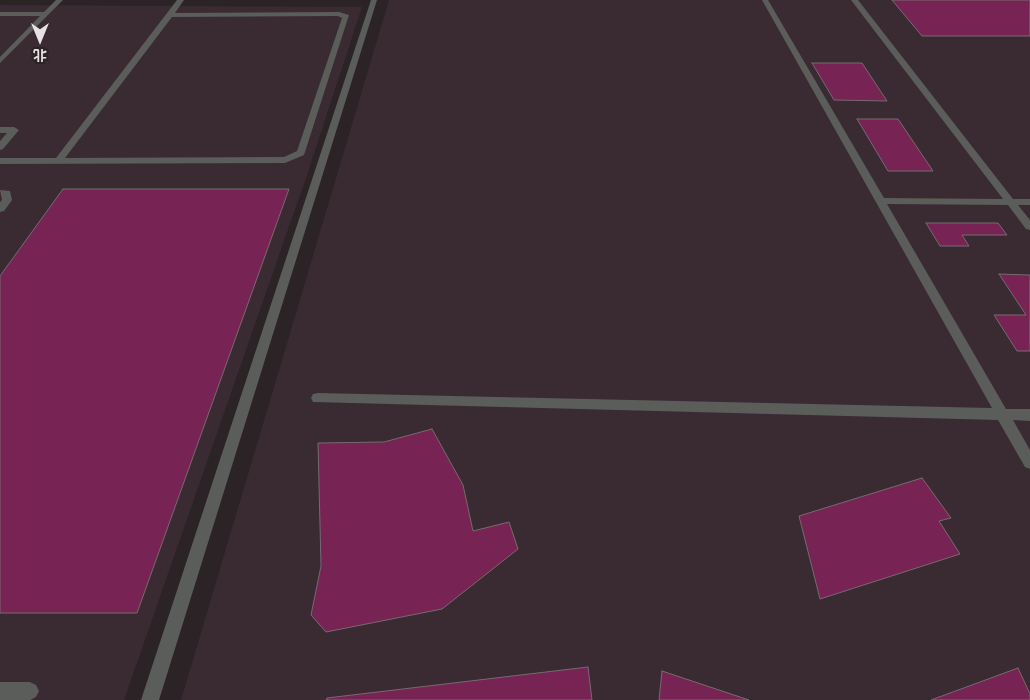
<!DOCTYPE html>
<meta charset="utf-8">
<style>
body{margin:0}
#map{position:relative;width:1030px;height:700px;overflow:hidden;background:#2c2327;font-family:"Exo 2","Noto Sans SC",sans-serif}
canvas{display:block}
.north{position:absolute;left:15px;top:15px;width:50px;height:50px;-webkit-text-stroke:4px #2c2327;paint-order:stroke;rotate:180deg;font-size:14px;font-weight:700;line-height:20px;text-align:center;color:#e8e1e4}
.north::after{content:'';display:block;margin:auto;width:18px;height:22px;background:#e8e1e4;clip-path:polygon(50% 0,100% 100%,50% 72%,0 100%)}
</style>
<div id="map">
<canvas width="1030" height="700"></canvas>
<div class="north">北</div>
</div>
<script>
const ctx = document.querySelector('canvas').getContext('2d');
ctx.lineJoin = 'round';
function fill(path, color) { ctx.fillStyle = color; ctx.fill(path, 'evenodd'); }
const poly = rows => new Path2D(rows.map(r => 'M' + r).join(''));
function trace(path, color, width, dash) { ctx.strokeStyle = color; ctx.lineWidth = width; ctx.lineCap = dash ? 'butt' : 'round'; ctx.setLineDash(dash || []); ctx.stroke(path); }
fill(poly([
 [389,0,1030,0,1030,700,181,700],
 [0,5,362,7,307,175,124,700,0,700]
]), '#3a2a32');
const building = poly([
 [892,0,1030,0,1030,36,922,36,892,0],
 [812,63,862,63,887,101,834,100,812,63],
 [857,119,898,119,933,171,888,171,857,119],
 [63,189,289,189,137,613,0,613,0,276,63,189],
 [926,223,998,223,1007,235,962,235,969,246,940,246,926,223],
 [999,274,1030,275,1030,351,1017,351,994,315,1026,315,999,274],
 [432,429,463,485,473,531,509,522,518,549,442,609,326,632,311,615,321,566,318,443,384,442,432,429],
 [922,478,951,518,939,521,960,554,820,599,799,516,922,478],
 [588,667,592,700,326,700,327,698,588,667],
 [1018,668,1030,694,1030,700,931,700,1018,668],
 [662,671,749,700,659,700,662,671]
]);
fill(building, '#772455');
trace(building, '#766a70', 1);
fill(poly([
 [56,0,63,0,0,63,0,57,40,16,0,16,0,12,44,12,56,0],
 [177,0,184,0,175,13,339,12,349,15,304,155,285,163,0,164,0,158,56,158,177,0],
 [338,16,342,18,297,151,284,157,65,158,172,17,338,16],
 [371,0,377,0,159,700,141,700,371,0],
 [762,0,768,0,884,198,1003,199,851,0,858,0,1013,199,1030,199,1030,205,1018,205,1030,220,1030,230,1026,229,1008,205,887,204,1006,409,1030,409,1030,421,1013,420,1030,450,1030,469,1025,467,998,420,313,402,311,398,313,394,318,393,992,408,762,0],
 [0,127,14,127,19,130,3,149,0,150,0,141,7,133,0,133,0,127],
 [0,190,10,191,12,200,4,211,0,212,0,202,2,200,0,190],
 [0,682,30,682,36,685,39,691,36,697,30,700,0,700,0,682]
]), '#5a5d59');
</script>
